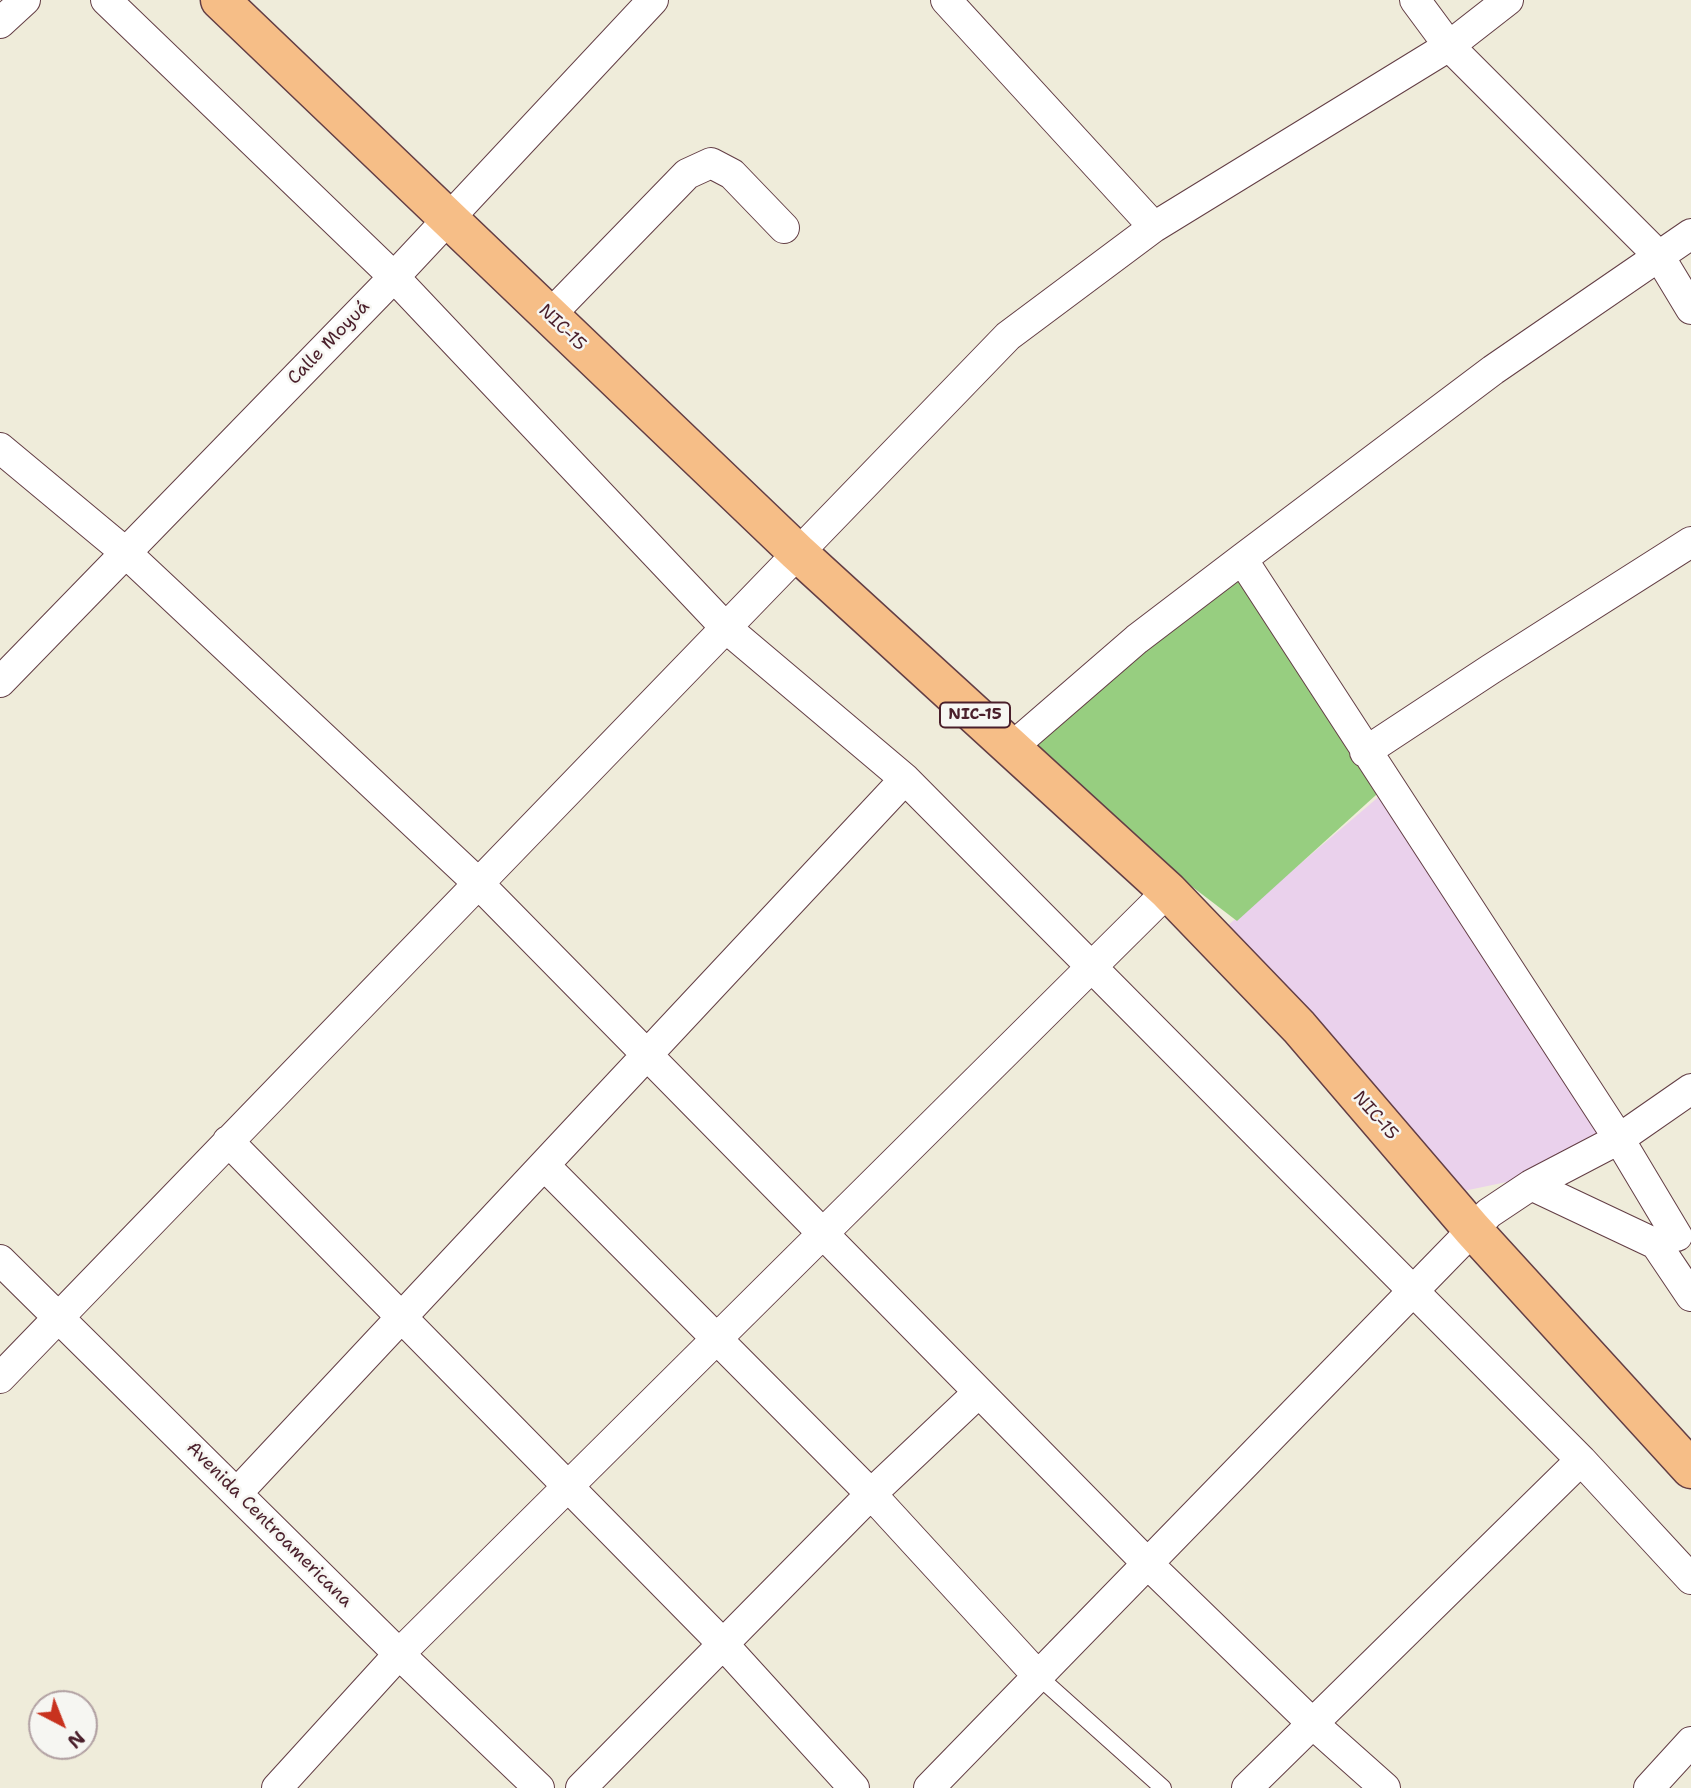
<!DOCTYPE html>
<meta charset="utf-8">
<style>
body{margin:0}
#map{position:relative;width:1691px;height:1788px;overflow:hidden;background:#efecda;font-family:"Shantell Sans",sans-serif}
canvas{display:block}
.north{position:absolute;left:28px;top:1690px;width:70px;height:70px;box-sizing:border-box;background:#f6f6f2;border:2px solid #b1a0a2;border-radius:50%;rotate:138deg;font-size:19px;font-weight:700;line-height:28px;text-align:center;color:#4a1f2b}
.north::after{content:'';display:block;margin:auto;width:24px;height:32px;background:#c8321e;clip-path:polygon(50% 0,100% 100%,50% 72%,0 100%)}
</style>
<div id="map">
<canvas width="1691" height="1788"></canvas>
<div class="north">N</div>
</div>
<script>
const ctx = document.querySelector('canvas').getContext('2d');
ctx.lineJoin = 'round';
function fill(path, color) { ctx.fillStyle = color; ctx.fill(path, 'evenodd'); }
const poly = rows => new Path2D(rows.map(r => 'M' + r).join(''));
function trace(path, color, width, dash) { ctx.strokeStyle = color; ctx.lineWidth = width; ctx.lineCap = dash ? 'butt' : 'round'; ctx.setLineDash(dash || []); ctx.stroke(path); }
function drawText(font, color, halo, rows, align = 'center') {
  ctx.font = font + ' "Shantell Sans",sans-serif'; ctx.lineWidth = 5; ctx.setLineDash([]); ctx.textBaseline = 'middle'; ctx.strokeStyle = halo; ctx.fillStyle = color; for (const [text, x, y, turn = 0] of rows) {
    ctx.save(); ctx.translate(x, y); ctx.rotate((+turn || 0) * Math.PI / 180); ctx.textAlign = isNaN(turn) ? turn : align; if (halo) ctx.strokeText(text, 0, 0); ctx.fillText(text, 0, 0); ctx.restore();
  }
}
fill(poly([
 [1389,788,1616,1138,1545,1174,1454,1193,1213,938]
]), '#ead1ec');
fill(poly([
 [1242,559,1387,785,1237,921,1011,748]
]), '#97ce80');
const lane = poly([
 [1038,1676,1163,1788]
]);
const street = poly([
 [106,0,394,277,725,627,905,779,1581,1460,1691,1579],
 [946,0,1154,227],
 [1415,0,1449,46,1659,256,1691,309],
 [0,23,25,0],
 [549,316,687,174,711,163,732,174,784,228],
 [0,448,125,552,477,882,1148,1564,1312,1723,1385,1788],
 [1242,559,1619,1139,1677,1236],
 [0,682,394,277,653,0],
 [1011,748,1137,639,1242,559,1493,370,1691,234],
 [1365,752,1491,669,1691,542],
 [228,1141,723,1644,854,1788],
 [544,1165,871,1494,1038,1676],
 [1531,1185,1656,1244,1691,1296],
 [0,1260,399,1654,539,1788],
 [0,1378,1008,336,1154,227,1449,46,1508,0],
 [237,1493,905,779],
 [277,1788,399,1654,1168,891],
 [581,1788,871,1494,978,1393],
 [929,1788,1489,1213,1531,1185,1619,1139,1691,1089],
 [1247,1788,1581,1460],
 [1649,1788,1691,1742]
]);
const highway = poly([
 [220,0,797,552,1168,891,1299,1027,1472,1229,1691,1469]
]);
trace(lane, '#633e45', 18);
trace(street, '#633e45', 32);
trace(highway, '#633e45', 41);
trace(lane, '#fff', 16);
trace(street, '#fff', 30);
trace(highway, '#f6be87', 38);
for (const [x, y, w] of [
 [975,715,70]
]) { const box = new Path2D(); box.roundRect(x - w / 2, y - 12.5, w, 25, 5); ctx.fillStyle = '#f6f6f2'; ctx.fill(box); trace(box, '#4a1f2b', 2); }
drawText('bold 16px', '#4a1f2b', null, [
 ["NIC-15",975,715]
]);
drawText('18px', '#4a1f2b', '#f6f6f2', [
 ["NIC-15",562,328,44],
 ["Calle Moyuá",329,343,-46],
 ["NIC-15",1375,1116,49],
 ["Avenida Centroamericana",269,1525,45]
]);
</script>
